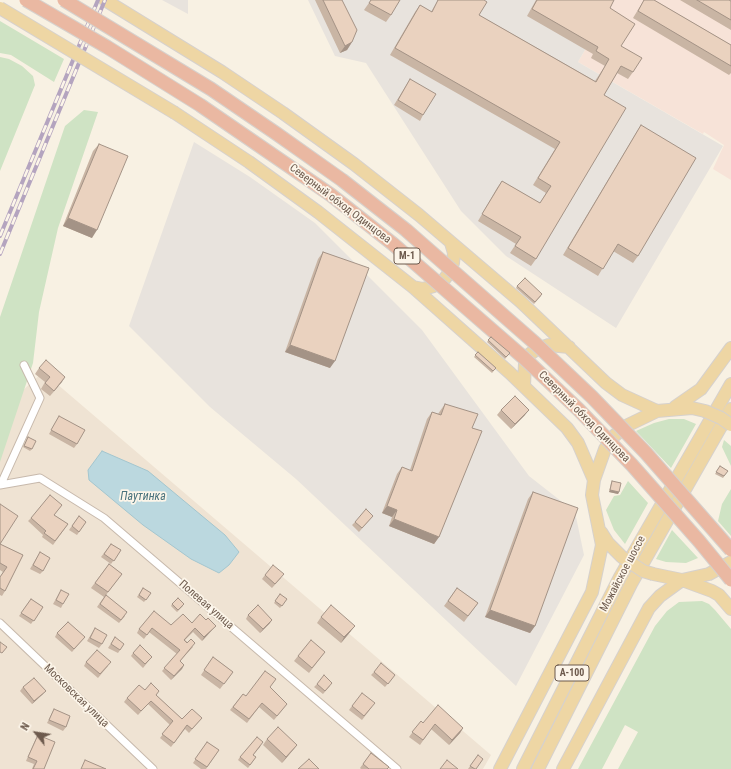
<!DOCTYPE html>
<meta charset="utf-8">
<style>
body{margin:0}
#map{position:relative;width:731px;height:769px;overflow:hidden;background:#f8f1e3;font-family:"Roboto Condensed",sans-serif}
canvas{display:block}
.north{position:absolute;left:16px;top:713px;width:40px;height:40px;-webkit-text-stroke:3px #fcf5e9;paint-order:stroke;rotate:300deg;font-size:11px;font-weight:700;line-height:16px;text-align:center;color:#6d5a4d}
.north::after{content:'';display:block;margin:auto;width:14px;height:18px;background:#6d5a4d;clip-path:polygon(50% 0,100% 100%,50% 72%,0 100%)}
</style>
<div id="map">
<canvas width="731" height="769"></canvas>
<div class="north">N</div>
</div>
<script>
const ctx = document.querySelector('canvas').getContext('2d');
ctx.lineJoin = 'round';
function fill(path, color) { ctx.fillStyle = color; ctx.fill(path, 'evenodd'); }
const poly = rows => new Path2D(rows.map(r => 'M' + r).join(''));
function trace(path, color, width, dash) { ctx.strokeStyle = color; ctx.lineWidth = width; ctx.lineCap = dash ? 'butt' : 'round'; ctx.setLineDash(dash || []); ctx.stroke(path); }
function drawText(font, color, halo, rows, align = 'center') {
  ctx.font = font + ' "Roboto Condensed",sans-serif'; ctx.lineWidth = 3.5; ctx.setLineDash([]); ctx.textBaseline = 'middle'; ctx.strokeStyle = halo; ctx.fillStyle = color; for (const [text, x, y, turn = 0] of rows) {
    ctx.save(); ctx.translate(x, y); ctx.rotate((+turn || 0) * Math.PI / 180); ctx.textAlign = isNaN(turn) ? turn : align; if (halo) ctx.strokeText(text, 0, 0); ctx.fillText(text, 0, 0); ctx.restore();
  }
}
fill(poly([
 [43,372,491,755,483,769,0,769,0,411]
]), '#efe3d3');
fill(poly([
 [614,0,721,0,731,5,731,180,713,169,724,145,704,132,703,134,578,62]
]), '#f7e3d8');
fill(poly([
 [162,0,188,0,188,14],
 [308,0,614,0,578,62,723,146,616,328,506,256,461,211,366,63,335,56],
 [194,142,250,177,315,223,422,330,529,476,575,512,584,555,516,686,296,479,210,407,129,326]
]), '#e8e3dd');
fill(poly([
 [0,21,64,59,54,82,11,55,0,53],
 [0,57,9,59,22,66,33,76,35,85,0,171],
 [84,110,98,112,58,228,39,312,33,363,0,462,0,317,65,126],
 [669,419,684,419,696,424,671,468,636,431,654,423],
 [724,440,731,446,731,466,722,447],
 [628,481,648,503,625,544,614,530,606,510,614,496,620,495],
 [731,489,731,536,718,521,722,504],
 [672,530,698,558,686,563,666,562,656,559],
 [702,601,709,604,715,610,731,629,731,769,618,769,638,732,625,725,602,769,578,769,655,626,667,611,679,602]
]), '#cfe3c4');
const water = poly([
 [102,451,148,471,225,535,239,552,229,565,219,573,191,559,143,525,89,480,88,470,102,451]
]);
fill(water, '#bbd8df');
trace(water, '#a3c6cf', 1);
const street = poly([
 [1,484,40,398,24,365],
 [0,485,40,478,104,518,397,769],
 [0,623,153,769]
]);
const primary = poly([
 [105,0,222,72,283,113,354,164,419,215,521,302,606,383,622,395,657,411],
 [175,113,249,162,318,212,413,287,510,373,567,428,578,443,594,480],
 [413,287,423,289,434,286,443,281,449,273,453,263,454,253,451,243],
 [524,386,525,363,530,354,537,349,549,345,569,347],
 [675,407,701,389,731,348],
 [601,532,608,543,622,557],
 [653,574,682,580,712,591,719,595,731,609],
 [500,769,592,592,602,545,592,495,594,480,605,449,614,436,626,426,657,411,692,408,705,411],
 [523,769,620,577,731,384],
 [538,769,631,584,731,409],
 [563,769,649,608,660,596,682,580,709,574,731,562]
]);
trace(street, '#c7b9ac', 9);
trace(primary, '#d6d1cd', 14);
trace(street, '#fff', 7);
trace(primary, '#eed6a4', 12);
const rail = poly([
 [0,236,98,0],
 [0,254,105,0]
]);
trace(rail, '#b4a4bf', 4);
trace(rail, '#fcf5e9', 2.5, [8]);
const primaryBridge = poly([
 [0,8,175,113],
 [705,411,721,418,731,425],
 [622,557,643,571,653,574]
]);
const highwayBridge = poly([
 [26,0,107,47,200,105,331,195,393,244,524,358,579,410,632,465,699,541,731,580],
 [64,0,211,89,277,134,342,180,406,230,536,344,592,397,646,453,731,550]
]);
trace(primaryBridge, '#d6d1cd', 14, []);
trace(highwayBridge, '#d6d1cd', 15, []);
trace(primaryBridge, '#eed6a4', 12);
trace(highwayBridge, '#eab8a2', 13);
fill(poly([
 [315,0,342,0,352,42,347,50,340,53],
 [371,0,391,15,386,22,364,10],
 [438,0,484,0,479,15,595,81,605,66,591,58,593,54,527,16,536,0,614,0,610,8,621,46,633,72,628,79,617,73,604,95,536,259,531,266,510,253,516,244,478,221,497,188,502,181,540,203,546,193,533,185,555,149,390,55,415,12,420,5,431,12],
 [644,0,654,0,731,45,731,73,729,75,633,18],
 [680,0,729,0,731,1,731,30],
 [410,79,423,115,420,121,394,105],
 [641,125,638,256,633,263,613,251,598,276,563,255,636,133],
 [99,144,92,238,63,226,93,151],
 [323,252,330,368,285,352,318,259],
 [517,286,541,296,534,304,516,288],
 [491,337,510,353,505,359,487,342],
 [478,352,496,368,492,373,474,357],
 [39,368,65,377,50,396,41,389,45,382,35,374],
 [445,404,472,428,439,537,434,544,389,526,392,517,382,513,397,474,402,467,410,470,427,419,432,412,438,414,440,411],
 [501,410,525,415,511,429,497,415],
 [59,416,77,444,74,448,49,434],
 [28,437,32,449,30,451,23,447],
 [720,466,728,471,723,478,715,474],
 [612,481,619,492,618,494,609,492,611,483],
 [533,492,535,626,530,633,485,617,528,499],
 [0,504,0,544,23,555,5,591,2,596,0,595,0,577,3,572,0,570],
 [62,505,54,515,68,524,53,545,42,537,43,535,28,521,31,518],
 [79,516,86,522,77,535,69,530],
 [373,516,359,532,352,525,355,522],
 [111,544,121,550,111,564,101,557],
 [40,552,43,571,40,574,30,569],
 [109,564,122,574,106,595,125,616,119,623,97,607,104,597,91,588],
 [265,575,281,578,272,588,262,579],
 [143,588,151,593,144,602,137,597],
 [457,588,478,603,464,622,444,606],
 [61,590,63,604,61,608,53,604],
 [280,594,287,599,280,608,274,603],
 [31,599,43,607,31,624,19,616],
 [172,604,183,606,177,612,171,606],
 [248,615,270,623,260,633,246,619],
 [321,617,351,631,341,643,317,623],
 [192,623,216,626,213,629,202,641,193,632,185,640,193,647,180,661,184,665,171,680,162,671,177,654,149,632,144,639,137,633,139,629],
 [95,628,102,644,99,648,87,641],
 [57,633,85,637,72,652,55,637],
 [115,637,120,650,118,653,108,648],
 [325,652,309,673,294,661,298,656],
 [133,653,152,657,143,668,131,656],
 [213,657,233,672,220,689,201,675],
 [86,662,108,666,98,678,84,666],
 [374,672,395,675,385,687,371,675],
 [317,684,330,686,323,694,314,687],
 [23,687,43,694,32,704,20,691],
 [270,687,287,704,274,720,259,707,247,723,230,710,243,694,246,696],
 [145,690,156,695,182,719,202,718,189,733,185,729,171,747,160,738,170,725,148,704,138,715,124,702,127,698],
 [352,706,372,707,362,720,349,710],
 [54,709,66,727,63,731,47,723],
 [421,721,423,723,463,728,460,733,449,745,431,729,420,745,409,737],
 [38,735,44,769,32,769,34,764,26,761,36,738],
 [267,739,297,745,293,750,282,763,263,745],
 [207,742,219,750,206,769,201,769,193,763],
 [261,746,253,755,256,757,248,768,238,760,240,757],
 [371,753,387,769,361,769,360,768],
 [478,755,476,769,468,769]
]), '#c9b5a4');
fill(poly([
 [352,42,347,50,340,53,345,46],
 [68,218,97,230,92,238,63,226],
 [290,345,335,361,330,368,285,352],
 [65,377,62,382,50,396,54,391],
 [529,410,525,415,511,429,515,424],
 [610,490,619,492,618,494,609,492],
 [387,506,397,510,392,517,382,513],
 [394,519,439,537,434,544,389,526],
 [490,610,535,626,530,633,485,617],
 [272,620,270,623,260,633,263,629],
 [216,626,213,629,202,641,204,637],
 [355,626,351,631,341,643,344,637],
 [184,665,182,669,171,680,174,676],
 [46,691,43,694,32,704,34,701],
 [463,728,460,733,449,745,452,740],
 [297,745,293,750,282,763,286,757]
]), '#a49386');
const building = poly([
 [323,0,342,0,357,30,352,42,345,46,323,0],
 [371,0,400,0,391,15,369,3,371,0],
 [438,0,484,0,487,2,479,15,596,82,609,59,596,51,598,47,532,9,537,0,614,0,610,8,635,24,621,46,642,58,633,72,621,66,604,95,626,108,536,259,515,246,521,237,482,214,502,181,540,203,551,186,538,178,560,142,395,48,420,5,432,12,438,0],
 [644,0,654,0,731,45,731,66,638,11,644,0],
 [697,0,729,0,731,1,731,20,697,0],
 [410,79,436,94,423,115,398,100,410,79],
 [641,125,696,158,638,256,618,244,603,269,568,248,641,125],
 [99,144,128,156,97,230,68,218,99,144],
 [323,252,369,268,335,361,290,345,323,252],
 [525,278,542,294,535,302,517,286,525,278],
 [491,337,510,353,506,357,488,340,491,337],
 [478,352,496,368,493,371,475,355,478,352],
 [46,360,65,377,54,391,45,383,50,377,39,368,46,360],
 [515,396,529,410,515,424,501,410,515,396],
 [445,404,478,414,472,428,482,431,439,537,394,519,397,510,387,506,402,467,412,471,432,412,441,415,445,404],
 [59,416,85,430,77,444,51,430,59,416],
 [28,437,36,441,32,449,24,446,28,437],
 [720,466,728,471,724,476,716,472,720,466],
 [612,481,621,483,619,492,610,490,612,481],
 [533,492,578,508,535,626,490,610,533,492],
 [50,495,62,505,54,515,68,524,55,541,44,533,46,531,31,518,50,495],
 [0,504,18,516,0,544,23,555,5,591,0,588,0,577,7,567,0,563,0,504],
 [366,509,373,516,362,528,355,522,366,509],
 [79,516,86,522,79,532,72,526,79,516],
 [111,544,121,550,114,561,104,554,111,544],
 [40,552,50,558,43,571,33,565,40,552],
 [109,564,122,574,108,592,95,583,109,564],
 [273,565,284,574,275,584,265,575,273,565],
 [143,588,151,593,146,600,139,595,143,588],
 [457,588,478,603,468,616,448,601,457,588],
 [61,590,69,594,63,604,56,600,61,590],
 [280,594,287,599,282,606,275,601,280,594],
 [106,595,127,612,121,620,100,604,106,595],
 [178,598,184,604,178,610,172,604,178,598],
 [31,599,43,607,34,621,21,613,31,599],
 [258,605,272,620,263,629,248,615,258,605],
 [331,605,355,626,344,637,321,617,331,605],
 [154,611,171,625,183,614,192,623,200,614,206,620,208,618,216,626,204,637,195,628,184,640,187,643,191,639,195,643,180,661,184,665,174,676,164,668,180,650,152,628,147,635,139,629,154,611],
 [68,622,85,637,74,649,57,633,68,622],
 [95,628,107,635,102,644,90,638,95,628],
 [115,637,124,644,120,650,111,644,115,637],
 [311,640,325,652,312,668,298,656,311,640],
 [0,642,7,647,2,653,0,652,0,642],
 [140,645,152,657,145,664,133,653,140,645],
 [97,650,111,662,100,674,86,662,97,650],
 [213,657,233,672,224,684,204,670,213,657],
 [381,663,395,675,388,684,374,672,381,663],
 [265,671,276,679,270,687,287,704,277,716,262,703,249,719,233,707,243,694,246,696,265,671],
 [324,675,332,683,325,691,317,684,324,675],
 [34,678,46,691,34,701,23,687,34,678],
 [151,683,159,691,156,695,182,719,192,709,202,718,192,729,187,725,174,743,162,734,173,721,151,701,141,711,127,698,139,685,145,690,151,683],
 [362,693,375,703,364,716,352,706,362,693],
 [438,705,463,728,452,740,435,724,423,740,412,732,421,721,423,723,438,705],
 [54,709,70,716,66,727,49,720,54,709],
 [278,727,297,745,286,757,267,739,278,727],
 [38,735,55,742,44,769,33,769,37,761,28,757,38,735],
 [257,737,263,742,253,755,256,757,250,765,240,757,257,737],
 [207,742,219,750,207,767,195,759,207,742],
 [371,753,389,767,387,769,369,769,363,764,371,753],
 [478,755,483,759,476,769,475,769,470,766,478,755],
 [309,759,319,769,298,769,309,759],
 [85,760,106,769,81,769,85,760],
 [447,760,458,769,440,769,447,760]
]);
fill(building, '#ead2bf');
trace(building, '#a49386', 1);
for (const [x, y, w] of [
 [407,256,26],
 [572,673,34]
]) { const box = new Path2D(); box.roundRect(x - w / 2, y - 8, w, 16, 3); ctx.fillStyle = '#fcf5e9'; ctx.fill(box); trace(box, '#6d5a4d', 1); }
drawText('bold 10px', '#6d5a4d', null, [
 ["М-1",407,256],
 ["А-100",572,673]
]);
drawText('11px', '#6d5a4d', '#fcf5e9', [
 ["Северный обход Одинцова",340,204,37],
 ["Северный обход Одинцова",584,417,45],
 ["Можайское шоссе",623,574,-62],
 ["Полевая улица",206,605,41],
 ["Московская улица",76,696,44]
]);
drawText('italic 12px', '#4a737d', '#fcf5e9', [
 ["Паутинка",143,497]
]);
</script>
